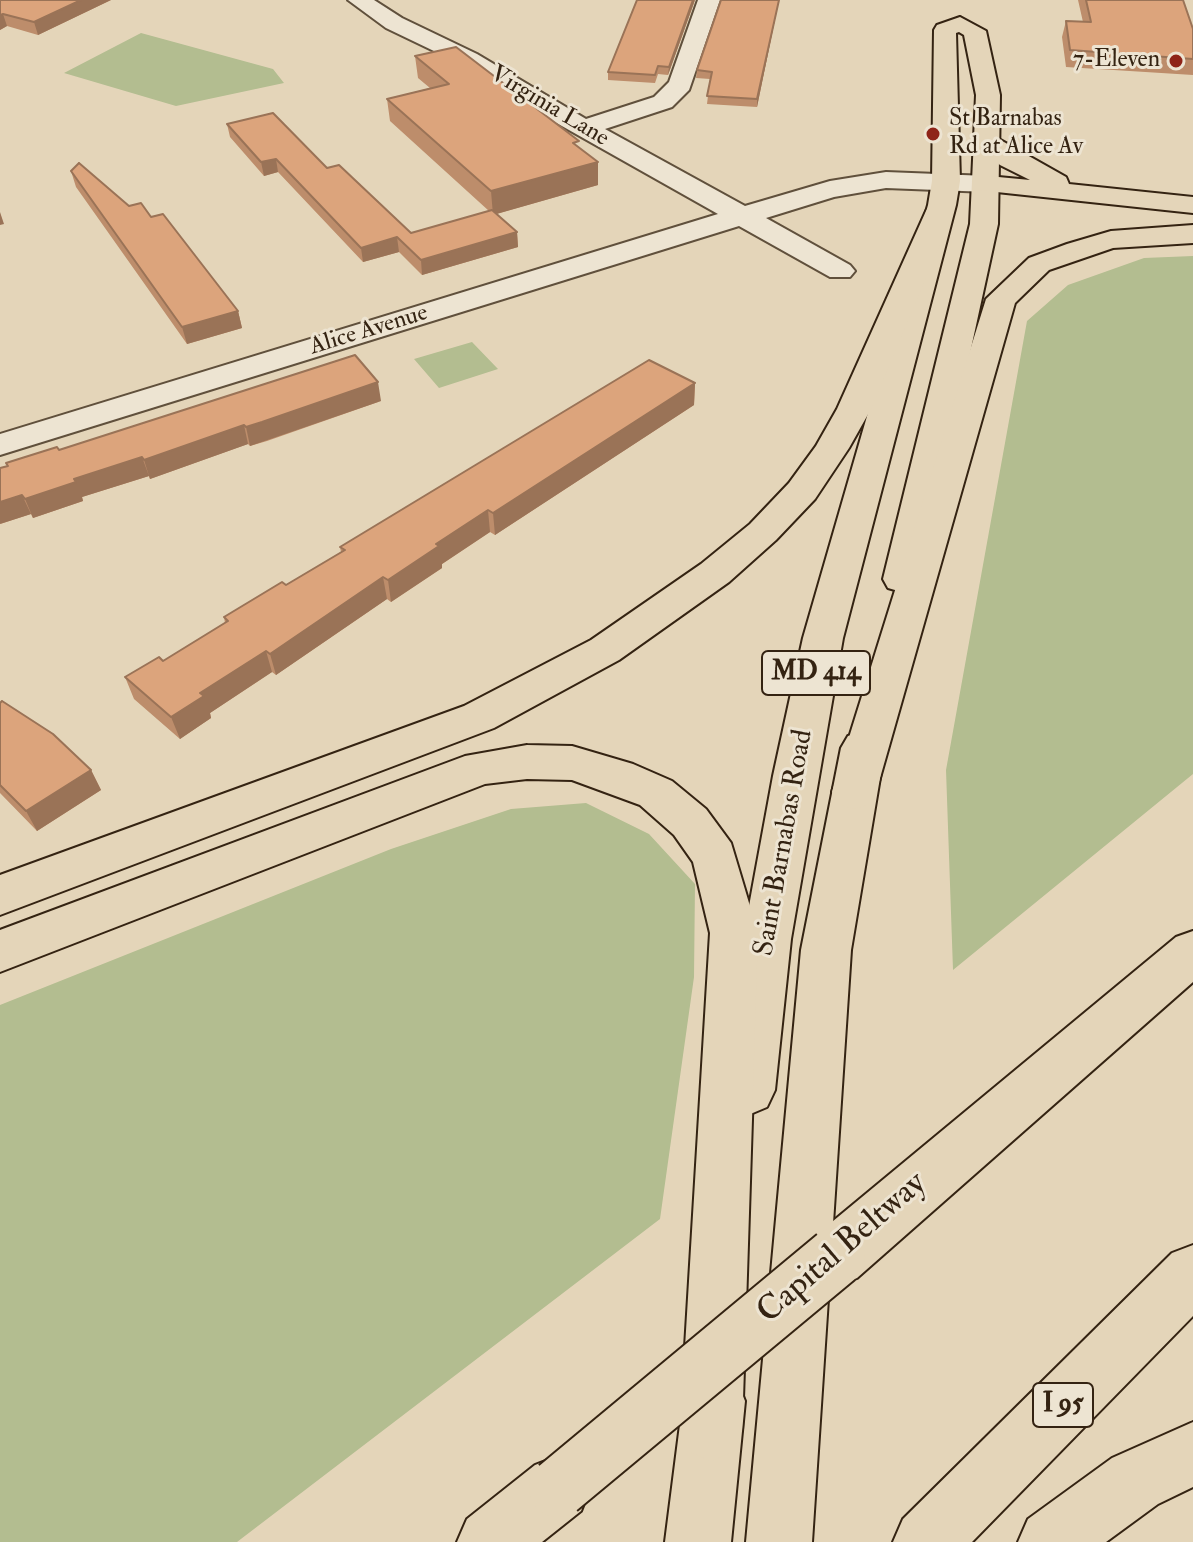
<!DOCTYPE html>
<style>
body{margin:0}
canvas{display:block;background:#e4d5b9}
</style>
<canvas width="1193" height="1542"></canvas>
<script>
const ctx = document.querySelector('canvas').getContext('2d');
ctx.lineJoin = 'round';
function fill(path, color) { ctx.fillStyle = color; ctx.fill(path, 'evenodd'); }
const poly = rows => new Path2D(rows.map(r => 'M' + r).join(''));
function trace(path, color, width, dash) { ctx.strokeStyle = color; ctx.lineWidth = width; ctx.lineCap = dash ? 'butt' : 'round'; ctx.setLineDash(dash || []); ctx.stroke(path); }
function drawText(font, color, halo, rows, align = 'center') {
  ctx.font = font + ' "IM FELL Double Pica",serif'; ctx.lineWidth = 6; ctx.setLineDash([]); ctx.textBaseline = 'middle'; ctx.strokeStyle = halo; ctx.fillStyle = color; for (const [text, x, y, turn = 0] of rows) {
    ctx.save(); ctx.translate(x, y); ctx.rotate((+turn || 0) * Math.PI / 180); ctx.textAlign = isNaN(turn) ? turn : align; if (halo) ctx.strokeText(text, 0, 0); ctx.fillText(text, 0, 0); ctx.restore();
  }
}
fill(poly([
 [141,33,273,69,284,83,176,106,64,73],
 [1193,256,1193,774,953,970,946,770,1027,321,1068,285,1144,258],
 [472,342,498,369,439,388,414,359],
 [586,803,649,834,695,884,694,977,660,1219,237,1542,0,1542,0,1005,391,849,511,809]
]), '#b3bd90');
const minor = poly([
 [348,0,374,0,402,18,477,54,586,119,654,97,669,82,698,0,720,0,689,90,672,107,605,129,745,206,830,181,886,172,988,176,998,178,1002,184,998,190,988,192,886,188,834,197,766,218,850,265,855,271,850,277,830,277,739,226,0,455,0,434,718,214,514,99,461,64,386,28,348,0]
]);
const major = poly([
 [960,17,986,31,1000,95,998,224,921,579,916,588,902,592,888,588,883,579,970,224,976,95,964,35,959,32,956,33,960,181,956,205,843,638,791,939,775,1090,767,1107,748,1115,729,1107,721,1090,743,939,773,776,803,638,928,205,932,181,934,30,937,25,960,17],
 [863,732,878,736,885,748,851,950,812,1542,746,1542,801,950,841,748,848,736,863,732],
 [714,1370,736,1379,745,1401,731,1542,665,1542,683,1401,692,1379,714,1370]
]);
const highway = poly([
 [988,133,1066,177,1069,184,1193,197,1193,213,978,190,974,184,978,178,988,176,1030,180,1000,165,979,146,975,141,988,133],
 [940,203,950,205,954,211,871,409,849,448,815,499,776,540,729,582,619,660,494,728,0,915,0,875,464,706,591,640,701,564,750,524,789,483,816,446,837,409,926,211,930,205,940,203],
 [1193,225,1193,243,1113,248,1049,270,1015,303,876,792,870,804,854,809,838,804,832,792,986,299,1029,258,1067,244,1111,231,1193,225],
 [527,745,572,746,633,764,672,781,706,809,731,843,758,933,742,1430,733,1452,711,1461,689,1452,680,1430,710,933,693,862,674,835,640,805,572,780,527,779,485,784,0,972,0,930,465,756,527,745],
 [1193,931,1193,982,857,1278,836,1286,815,1278,807,1257,815,1236,1176,937,1193,931],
 [1193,1245,1193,1316,972,1542,893,1542,903,1519,1172,1253,1193,1245],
 [1193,1422,1193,1487,1158,1504,1106,1542,1018,1542,1028,1519,1112,1458,1193,1422],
 [558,1456,581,1465,590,1488,581,1511,542,1542,457,1542,467,1519,535,1465,558,1456]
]);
trace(minor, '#60503c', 4);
trace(major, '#342312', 4);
trace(highway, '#342312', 4);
fill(minor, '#ede4d2');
fill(major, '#e4d5b9');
fill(highway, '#e4d5b9');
const highwayBridge = poly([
 [558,1488,836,1257]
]);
trace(highwayBridge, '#342312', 62, []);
trace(highwayBridge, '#e4d5b9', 58);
fill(poly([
 [0,0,111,0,38,35,7,26,0,30],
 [695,0,668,75,658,74,655,83,608,80,608,72],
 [721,0,779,0,757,107,707,104,710,79,696,78,697,70],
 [1078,0,1183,0,1193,29,1193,75,1066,67,1062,37,1066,21,1083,22],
 [415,56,579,147,598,185,496,214,517,232,518,247,422,275,399,252,363,262,278,172,264,176,230,137,227,124,327,168,411,233,489,211,390,121,387,99,430,88,418,78],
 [71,171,129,206,151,217,238,311,242,328,187,344,76,187],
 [695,383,694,405,495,535,490,532,442,564,442,568,391,602,387,599,276,675,272,672,210,713,211,718,180,739,134,699,125,677,163,661,225,623,224,617,286,585,341,552,340,547],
 [381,401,267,441,250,446,248,444,150,479,149,476,82,497,83,501,33,518,31,514,0,524,59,450],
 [0,703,91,770,101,790,37,831,0,793]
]), '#bd8d6b');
fill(poly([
 [81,0,111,0,38,35,34,22],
 [693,0,695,0,668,75,669,67],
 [779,0,757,107,757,99],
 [3,14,7,26,0,30,0,15],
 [276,159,278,172,264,176,261,162],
 [598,162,598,185,493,215,491,191],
 [0,212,4,224,0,225],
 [517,232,518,247,422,275,421,260],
 [397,237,399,252,363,262,361,248],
 [238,311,242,328,187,344,182,327],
 [378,382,381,401,250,446,246,427],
 [695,383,694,405,495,535,493,513],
 [244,425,248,444,150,479,144,460],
 [142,457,149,476,82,497,83,501,33,518,25,499,74,479],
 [22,495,31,514,0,524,0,502],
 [488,510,490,532,442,564,442,568,391,602,388,580,436,544],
 [383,577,387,599,276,675,270,654],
 [266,651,272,672,210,713,211,718,180,739,171,717,200,693],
 [91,770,101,790,37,831,26,811]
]), '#9a7357');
const building = poly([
 [0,0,81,0,34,22,3,14,0,15,0,0],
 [637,0,693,0,669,67,658,66,655,75,608,72,637,0],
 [721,0,779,0,757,99,707,96,712,72,697,70,721,0],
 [1086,0,1183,0,1193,29,1193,59,1070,50,1066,21,1091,22,1086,0],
 [456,47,579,141,573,143,598,162,491,191,387,99,449,84,415,56,456,47],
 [273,113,327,168,339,165,411,233,492,210,517,232,421,260,397,237,361,248,276,159,261,162,227,124,273,113],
 [79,163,129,206,141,203,151,217,163,214,238,311,182,327,71,171,79,163],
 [355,355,378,382,262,422,246,427,244,425,144,460,142,457,74,479,76,482,25,499,22,495,0,502,0,468,8,466,6,463,57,447,59,450,355,355],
 [649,360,695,383,493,513,488,510,436,544,439,546,388,580,383,577,270,654,266,651,200,693,204,696,171,717,125,677,159,657,163,661,228,621,224,617,282,582,286,585,345,550,340,547,649,360],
 [2,701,53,734,91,770,26,811,0,785,0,703,2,701]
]);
fill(building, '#dca47c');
trace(building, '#9a7357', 2);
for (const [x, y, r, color] of [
 [1176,61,8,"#8f2418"],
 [933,134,8,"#8f2418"]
]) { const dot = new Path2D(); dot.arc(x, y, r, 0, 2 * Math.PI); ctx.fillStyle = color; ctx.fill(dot); trace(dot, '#ede4d2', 3); }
drawText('24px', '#342312', '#ede4d2', [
 ["7-Eleven",1160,61],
 ["St Barnabas",949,120,"left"],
 ["Rd at Alice Av",949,148,"left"]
], 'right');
drawText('24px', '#342312', '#ede4d2', [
 ["Virginia Lane",549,107,31],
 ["Alice Avenue",369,331,-17]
]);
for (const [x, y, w] of [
 [816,673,108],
 [1063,1405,60]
]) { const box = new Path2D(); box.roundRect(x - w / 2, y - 22, w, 44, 6); ctx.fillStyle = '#ede4d2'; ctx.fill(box); trace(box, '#342312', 2); }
drawText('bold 26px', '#342312', null, [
 ["MD 414",816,673],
 ["I 95",1063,1405]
]);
drawText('28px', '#342312', '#ede4d2', [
 ["Saint Barnabas Road",785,843,-80]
]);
drawText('34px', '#342312', '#ede4d2', [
 ["Capital Beltway",843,1249,-41]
]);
</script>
